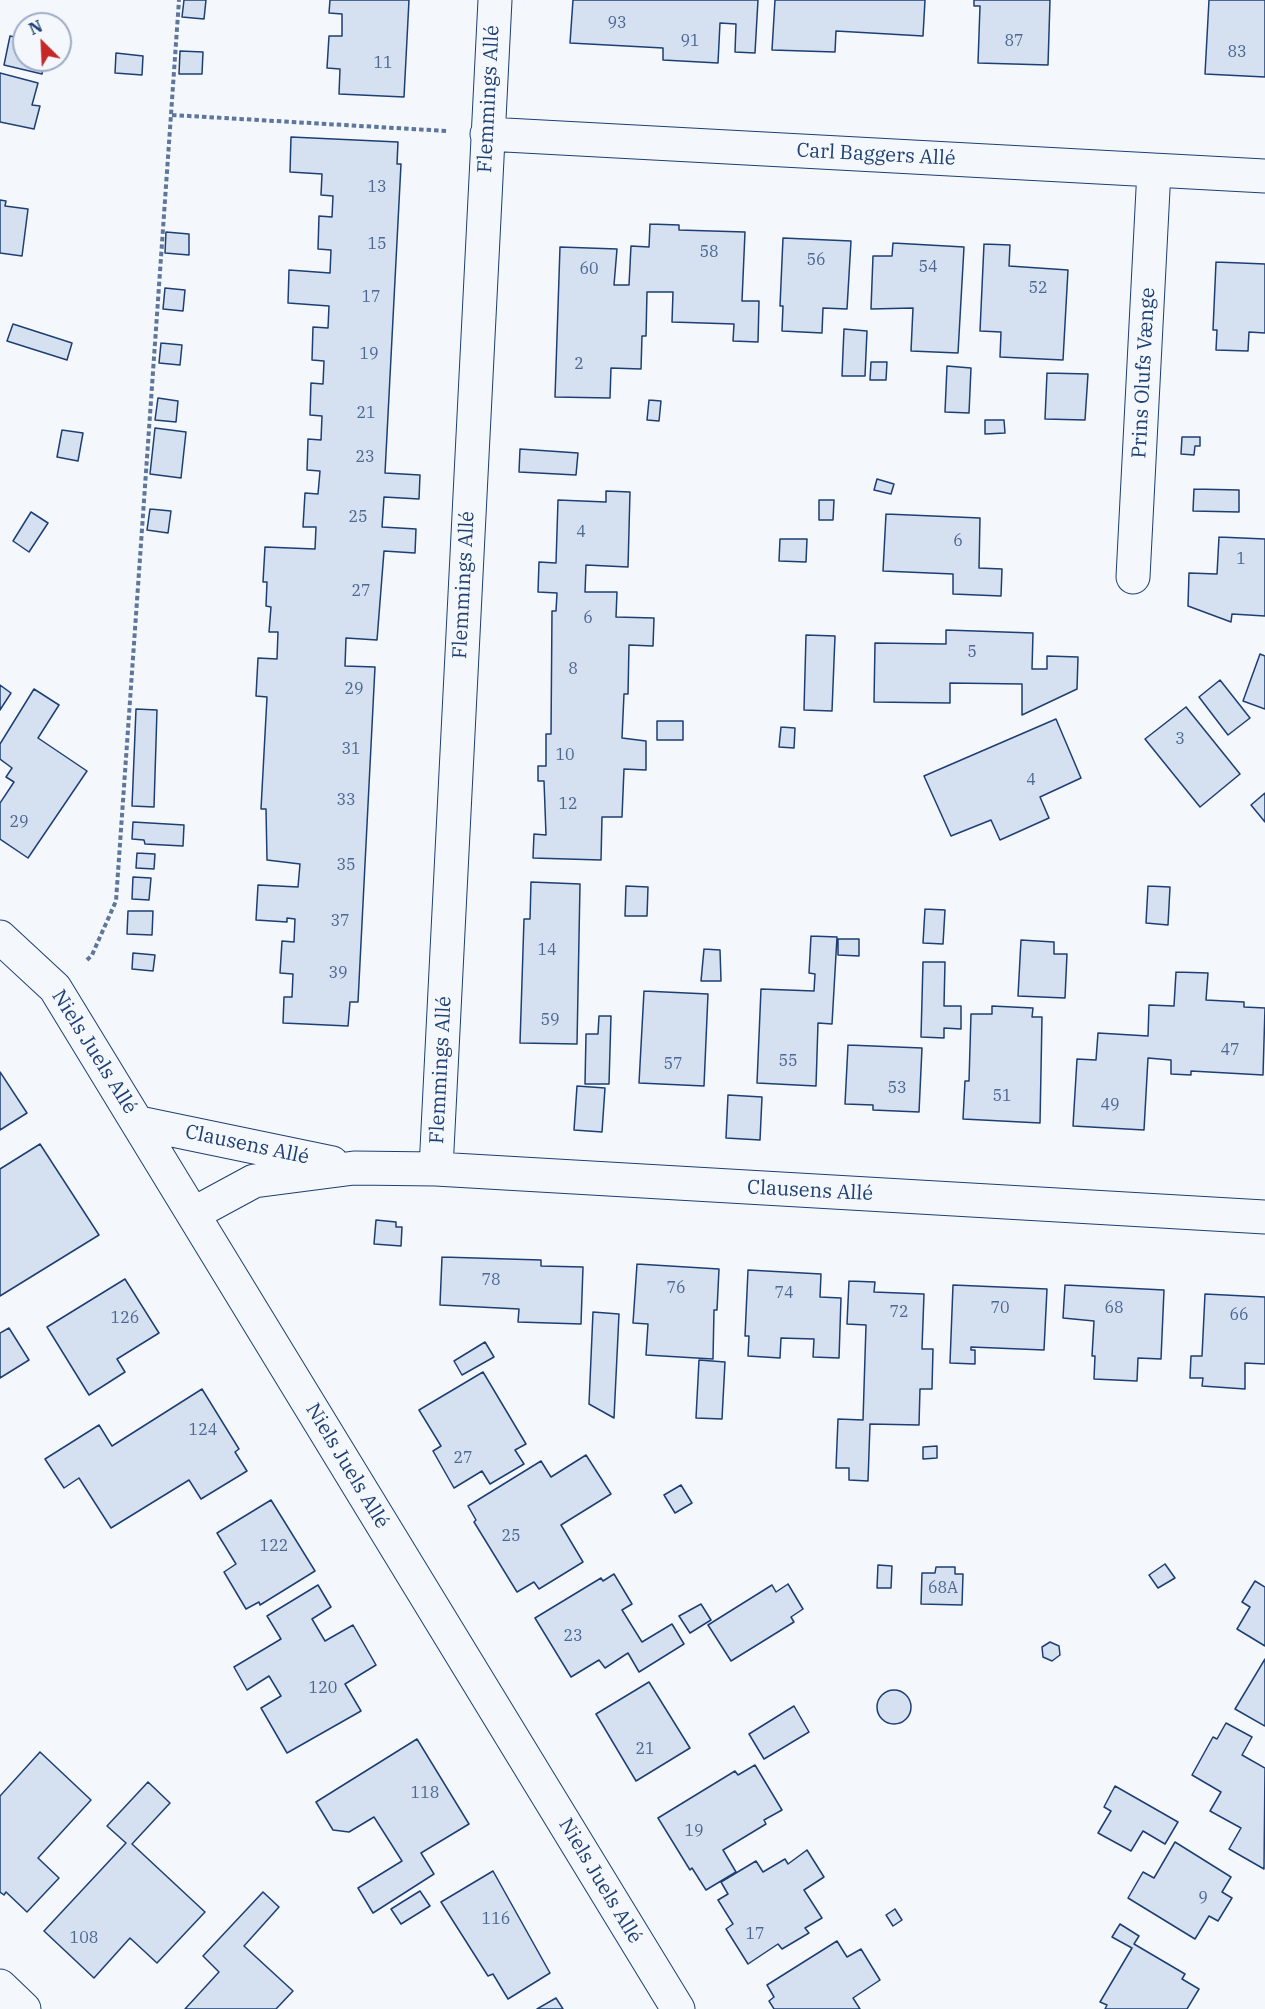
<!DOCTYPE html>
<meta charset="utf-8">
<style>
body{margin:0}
#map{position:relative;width:1265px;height:2009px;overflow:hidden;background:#f4f7fb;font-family:"IBM Plex Serif",serif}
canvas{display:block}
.north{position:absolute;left:12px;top:12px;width:60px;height:60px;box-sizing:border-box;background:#f4f7fb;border:2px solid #9eadc5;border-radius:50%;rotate:336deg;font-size:16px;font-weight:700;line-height:24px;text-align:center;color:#1d3f73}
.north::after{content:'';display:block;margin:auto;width:21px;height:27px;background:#c62828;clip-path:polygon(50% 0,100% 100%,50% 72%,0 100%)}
</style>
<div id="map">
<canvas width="1265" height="2009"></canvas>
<div class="north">N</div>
</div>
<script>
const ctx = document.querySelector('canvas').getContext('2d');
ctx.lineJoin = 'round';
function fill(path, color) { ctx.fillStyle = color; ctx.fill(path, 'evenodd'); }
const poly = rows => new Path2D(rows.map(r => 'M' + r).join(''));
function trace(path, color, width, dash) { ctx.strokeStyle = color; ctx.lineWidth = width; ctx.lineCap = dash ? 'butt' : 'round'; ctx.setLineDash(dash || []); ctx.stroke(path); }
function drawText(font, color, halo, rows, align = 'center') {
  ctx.font = font + ' "IBM Plex Serif",serif'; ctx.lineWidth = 4.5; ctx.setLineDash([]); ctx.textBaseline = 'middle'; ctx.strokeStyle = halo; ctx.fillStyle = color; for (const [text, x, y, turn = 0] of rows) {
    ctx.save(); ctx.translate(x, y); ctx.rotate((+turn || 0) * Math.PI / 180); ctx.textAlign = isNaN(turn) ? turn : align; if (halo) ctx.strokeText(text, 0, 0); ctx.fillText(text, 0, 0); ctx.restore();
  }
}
const building = poly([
 [184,0,206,0,204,19,182,17,184,0],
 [330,0,409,0,404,97,339,94,340,69,327,68,329,36,342,36,342,14,329,13,330,0],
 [573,0,758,0,755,53,735,52,736,24,720,23,718,63,663,60,663,48,570,43,573,0],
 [775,0,925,0,923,36,836,31,835,52,772,50,775,0],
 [974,0,1050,0,1048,65,978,63,980,6,974,6,974,0],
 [1209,0,1265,0,1265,77,1205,74,1209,0],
 [10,36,24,39,24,60,45,60,42,74,4,65,10,36],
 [180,51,203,52,202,74,179,74,180,51],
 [116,53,143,56,142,75,115,73,116,53],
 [0,73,38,83,32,105,40,106,34,129,0,122,0,73],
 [291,137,398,142,397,164,401,164,385,473,420,475,419,499,384,497,382,527,416,529,415,553,384,551,377,640,346,638,345,666,375,667,358,1002,350,1002,348,1026,283,1023,284,997,292,997,293,974,280,973,282,941,294,942,295,919,287,918,287,922,256,920,258,885,298,887,300,864,267,860,266,809,261,809,267,697,256,696,258,658,277,659,278,632,269,632,271,607,266,606,267,582,263,582,265,547,315,549,316,527,303,527,305,493,318,494,320,471,307,470,308,439,321,440,322,416,310,415,311,383,323,384,324,361,312,360,313,327,328,328,329,306,288,303,289,270,330,273,331,250,318,249,319,216,332,217,333,196,321,195,322,174,290,172,291,137],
 [0,200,6,201,5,206,28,209,22,256,0,253,0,200],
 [650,224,679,225,679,230,745,232,742,301,759,301,758,342,733,341,734,324,672,322,673,292,647,292,646,336,642,336,641,369,611,368,610,398,555,397,560,247,617,249,614,285,629,285,631,246,649,247,650,224],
 [166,232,189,234,189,255,165,253,166,232],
 [783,238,851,241,847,309,823,308,822,333,782,331,783,306,780,306,783,238],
 [893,243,964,247,958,353,911,351,913,308,871,309,873,256,892,256,893,243],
 [984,244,1010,245,1009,266,1068,270,1063,360,1000,357,1001,332,980,331,984,244],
 [1216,262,1265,264,1265,333,1249,332,1248,351,1216,350,1217,330,1213,330,1216,262],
 [165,288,185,290,183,311,163,309,165,288],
 [13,324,72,343,67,360,7,341,13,324],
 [844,329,867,331,865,376,842,376,844,329],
 [161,343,182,345,180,365,159,363,161,343],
 [871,362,887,362,886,380,870,380,871,362],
 [947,366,971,368,969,413,945,412,947,366],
 [1047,373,1088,374,1085,420,1045,419,1047,373],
 [158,398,178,401,176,422,155,420,158,398],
 [649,400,661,401,659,421,647,420,649,400],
 [985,420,1004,420,1005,433,985,434,985,420],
 [155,428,186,432,181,478,150,474,155,428],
 [62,430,83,433,78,461,57,457,62,430],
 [1182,437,1200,437,1200,446,1195,446,1194,455,1181,454,1182,437],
 [520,449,578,453,576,475,519,472,520,449],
 [877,479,894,484,891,494,874,490,877,479],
 [1194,489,1239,490,1239,512,1193,511,1194,489],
 [606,491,630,492,628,567,586,565,585,592,617,592,616,617,654,618,653,646,629,645,628,694,624,694,622,738,646,741,646,770,624,769,622,817,602,817,601,860,533,858,534,834,546,835,544,781,538,781,538,766,546,766,546,734,551,734,552,611,556,611,557,593,538,592,539,562,556,563,558,500,606,502,606,491],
 [819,500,834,500,833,520,819,520,819,500],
 [150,509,171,511,168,533,147,530,150,509],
 [31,512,48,523,29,552,13,541,31,512],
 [886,514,980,518,979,568,1002,569,1001,596,953,594,953,574,883,571,886,514],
 [1219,537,1265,539,1265,616,1232,614,1231,622,1188,606,1189,573,1217,574,1219,537],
 [780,539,807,539,806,562,779,561,780,539],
 [946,630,1033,633,1032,669,1047,669,1047,656,1078,657,1077,689,1022,715,1022,684,950,683,950,703,874,702,875,643,946,644,946,630],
 [806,635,835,636,832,711,804,710,806,635],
 [1260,654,1265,656,1265,709,1243,701,1260,654],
 [1220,680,1250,718,1228,735,1199,697,1220,680],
 [0,685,11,693,0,710,0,685],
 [34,689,59,705,38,738,87,771,28,858,0,839,0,803,14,782,6,777,12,768,0,759,0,744,34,689],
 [1186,707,1240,774,1200,807,1145,739,1186,707],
 [136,709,157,710,154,807,132,806,136,709],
 [1056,719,1081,778,1040,797,1049,818,1000,840,991,820,951,836,924,776,1056,719],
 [657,721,683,721,683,740,657,740,657,721],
 [781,727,795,728,794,748,779,747,781,727],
 [1265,793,1265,822,1251,805,1265,793],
 [133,822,184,825,183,846,145,844,144,840,132,839,133,822],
 [137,853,155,854,154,869,136,868,137,853],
 [133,877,151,878,149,900,132,899,133,877],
 [531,882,580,884,577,1044,520,1043,524,919,530,919,531,882],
 [626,886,648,887,647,916,625,916,626,886],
 [1148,886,1170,887,1168,925,1146,923,1148,886],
 [925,909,945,910,943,944,923,943,925,909],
 [128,911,153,911,152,935,127,934,128,911],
 [811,936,837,937,832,1024,818,1023,816,1086,757,1083,761,989,814,991,815,974,809,973,811,936],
 [838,939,859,939,859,956,838,955,838,939],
 [1021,940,1054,942,1054,954,1067,954,1065,998,1018,996,1021,940],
 [704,949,720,950,721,981,701,981,704,949],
 [133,953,155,955,153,971,132,969,133,953],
 [923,962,945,962,944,1006,961,1006,961,1029,944,1028,944,1038,921,1037,923,962],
 [1176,972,1208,973,1206,1000,1244,1002,1244,1007,1265,1008,1263,1075,1191,1071,1191,1075,1171,1074,1171,1060,1148,1058,1144,1130,1073,1126,1077,1059,1096,1060,1098,1033,1148,1036,1149,1005,1174,1006,1176,972],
 [644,991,708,994,704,1086,639,1083,644,991],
 [992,1006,1033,1008,1032,1017,1042,1017,1040,1123,963,1119,965,1081,969,1081,971,1014,992,1014,992,1006],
 [599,1016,611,1016,609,1084,585,1084,586,1034,598,1034,599,1016],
 [848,1045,922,1048,919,1112,873,1110,873,1105,845,1104,848,1045],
 [0,1072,27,1113,0,1130,0,1072],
 [577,1086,605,1088,602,1132,574,1130,577,1086],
 [728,1095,762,1097,760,1140,726,1138,728,1095],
 [40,1144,99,1235,0,1296,0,1169,40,1144],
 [376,1220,396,1222,396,1227,402,1227,401,1246,374,1244,376,1220],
 [442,1257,541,1260,541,1266,583,1267,581,1324,518,1322,519,1309,440,1305,442,1257],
 [637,1264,719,1269,717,1310,714,1310,713,1359,646,1355,648,1324,633,1323,637,1264],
 [748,1270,821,1274,820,1297,841,1298,839,1358,813,1357,814,1339,781,1338,780,1358,748,1356,749,1336,745,1336,748,1270],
 [125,1279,159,1333,117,1359,125,1372,89,1395,47,1327,125,1279],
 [849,1281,875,1282,874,1292,924,1294,922,1349,933,1349,932,1389,920,1389,919,1425,870,1424,868,1481,849,1480,849,1468,836,1468,838,1419,863,1420,866,1325,847,1324,849,1281],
 [953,1285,1047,1289,1044,1350,971,1347,971,1350,975,1350,975,1364,950,1363,953,1285],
 [1065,1285,1164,1290,1161,1359,1138,1358,1137,1381,1094,1379,1095,1356,1092,1356,1094,1321,1063,1318,1065,1285],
 [1205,1294,1265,1297,1265,1364,1245,1363,1245,1389,1202,1386,1203,1378,1190,1378,1191,1356,1202,1356,1205,1294],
 [593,1312,619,1314,614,1418,589,1404,593,1312],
 [9,1328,29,1360,0,1378,0,1333,9,1328],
 [485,1342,494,1357,462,1375,454,1361,485,1342],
 [699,1360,725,1362,722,1419,696,1418,699,1360],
 [483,1372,526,1444,515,1450,524,1464,490,1484,482,1471,454,1488,433,1451,441,1446,419,1410,483,1372],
 [202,1389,239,1449,235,1452,247,1471,201,1499,189,1480,111,1528,79,1478,64,1488,45,1459,99,1425,112,1446,202,1389],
 [937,1446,937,1458,923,1459,923,1447,937,1446],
 [586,1455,611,1494,561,1525,583,1562,539,1589,534,1582,517,1592,474,1522,476,1520,468,1506,541,1461,551,1477,586,1455],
 [681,1485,692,1503,675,1513,664,1495,681,1485],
 [271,1500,315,1571,260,1605,259,1602,246,1609,224,1572,236,1564,217,1533,271,1500],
 [1165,1564,1175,1578,1158,1588,1149,1575,1165,1564],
 [878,1565,892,1566,891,1588,877,1588,878,1565],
 [936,1567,955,1567,955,1574,963,1574,962,1605,921,1604,922,1573,935,1573,936,1567],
 [614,1574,632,1604,622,1610,642,1642,672,1624,684,1644,639,1672,628,1653,605,1668,599,1660,571,1677,535,1618,601,1578,603,1581,614,1574],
 [1255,1581,1265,1587,1265,1646,1237,1629,1250,1607,1242,1602,1255,1581],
 [788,1584,803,1609,791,1617,794,1622,731,1661,708,1625,772,1585,776,1592,788,1584],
 [318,1585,331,1607,312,1619,325,1641,353,1625,376,1665,345,1684,361,1711,287,1753,261,1708,281,1696,269,1676,247,1690,234,1667,281,1639,267,1616,318,1585],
 [701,1604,711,1620,690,1633,679,1616,701,1604],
 [1050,1642,1059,1646,1060,1655,1052,1661,1043,1657,1042,1647,1050,1642],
 [1265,1659,1265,1726,1235,1709,1265,1659],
 [649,1682,690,1748,636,1781,596,1714,649,1682],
 '877 1707a17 17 0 1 1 34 0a17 17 0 1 1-34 0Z',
 [794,1706,809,1732,764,1759,749,1734,794,1706],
 [1226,1723,1252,1737,1242,1755,1265,1768,1264,1869,1229,1849,1241,1828,1210,1811,1221,1792,1192,1775,1213,1737,1217,1739,1226,1723],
 [417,1739,469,1824,421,1853,434,1874,373,1913,358,1888,402,1861,374,1817,349,1832,333,1830,316,1802,417,1739],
 [40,1752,91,1800,38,1858,59,1878,27,1912,6,1892,4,1895,0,1892,0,1796,40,1752],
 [755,1765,782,1810,764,1820,766,1824,723,1850,736,1872,706,1890,692,1868,690,1870,658,1818,735,1771,738,1775,755,1765],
 [148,1782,170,1803,132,1844,205,1912,157,1963,130,1938,94,1978,44,1931,126,1843,107,1826,148,1782],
 [1115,1786,1178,1822,1165,1844,1143,1831,1131,1851,1098,1833,1111,1811,1104,1807,1115,1786],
 [1175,1842,1231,1877,1222,1892,1232,1898,1218,1921,1209,1916,1195,1939,1128,1898,1143,1872,1154,1878,1175,1842],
 [807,1850,824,1877,804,1890,822,1918,805,1928,809,1933,782,1949,778,1944,748,1964,726,1929,733,1924,718,1900,728,1894,721,1882,756,1861,763,1872,785,1859,788,1864,807,1850],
 [493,1871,550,1973,508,1999,493,1974,488,1976,441,1902,493,1871],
 [420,1891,430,1906,401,1924,391,1909,420,1891],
 [263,1892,279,1907,244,1946,293,1991,276,2009,185,2009,219,1972,203,1956,263,1892],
 [895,1909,902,1920,893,1926,886,1915,895,1909],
 [1120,1924,1139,1936,1134,1944,1185,1974,1182,1979,1199,1989,1187,2009,1105,2009,1107,2005,1100,2002,1132,1948,1112,1937,1120,1924],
 [837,1941,847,1957,861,1949,880,1980,853,1998,860,2009,774,2009,769,2001,774,1997,767,1985,837,1941],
 [556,1998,563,2009,537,2009,556,1998]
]);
fill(building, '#d5e0f0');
trace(building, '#1d3f73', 1.5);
const minor = poly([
 [487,134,1265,176],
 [1133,577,1154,170],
 [0,937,55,988,678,2009],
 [139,1123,332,1163],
 [436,1169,495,0],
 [193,1214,254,1181,354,1168,436,1169,1265,1217],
 [0,1986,24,2009]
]);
trace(minor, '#1d3f73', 35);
trace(poly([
 [172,115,447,131],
 [87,960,92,955,116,901,179,0]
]), '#5e769c', 4, [4.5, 3]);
trace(minor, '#f4f7fb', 33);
drawText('16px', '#4b6792', null, [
 ["93",617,23],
 ["91",690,41],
 ["87",1014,41],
 ["83",1237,52],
 ["11",383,63],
 ["13",377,187],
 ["15",377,244],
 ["58",709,252],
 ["56",816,260],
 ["54",928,267],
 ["60",589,269],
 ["52",1038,288],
 ["17",371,297],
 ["19",369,354],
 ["2",579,364],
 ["21",366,413],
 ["23",365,457],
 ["25",358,517],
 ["4",581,532],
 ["6",958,541],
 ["1",1241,559],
 ["27",361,591],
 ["6",588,618],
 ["5",972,652],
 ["8",573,669],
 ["29",354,689],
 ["3",1180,739],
 ["31",351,749],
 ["10",565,755],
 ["4",1031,780],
 ["33",346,800],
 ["12",568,804],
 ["29",19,822],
 ["35",346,865],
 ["37",340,921],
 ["14",547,950],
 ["39",338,973],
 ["59",550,1020],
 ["47",1230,1050],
 ["55",788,1061],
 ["57",673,1064],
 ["53",897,1088],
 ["51",1002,1096],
 ["49",1110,1105],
 ["78",491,1280],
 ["76",676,1288],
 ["74",784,1293],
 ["70",1000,1308],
 ["68",1114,1308],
 ["72",899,1312],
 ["66",1239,1315],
 ["126",125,1318],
 ["124",203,1430],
 ["27",463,1458],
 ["25",511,1536],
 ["122",274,1546],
 ["68A",943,1588],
 ["23",573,1636],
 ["120",323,1688],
 ["21",645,1749],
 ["118",425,1793],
 ["19",694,1831],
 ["9",1203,1898],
 ["116",496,1919],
 ["17",755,1934],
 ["108",84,1938]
]);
drawText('20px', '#1d3f73', '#f4f7fb', [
 ["Flemmings Allé",489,99,-87],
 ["Carl Baggers Allé",876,155,3],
 ["Prins Olufs Vænge",1144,373,-87],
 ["Flemmings Allé",464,585,-87],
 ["Niels Juels Allé",94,1052,58],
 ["Flemmings Allé",441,1070,-87],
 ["Clausens Allé",247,1145,12],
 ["Clausens Allé",810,1191,3],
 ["Niels Juels Allé",347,1466,59],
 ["Niels Juels Allé",600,1881,59]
]);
</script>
